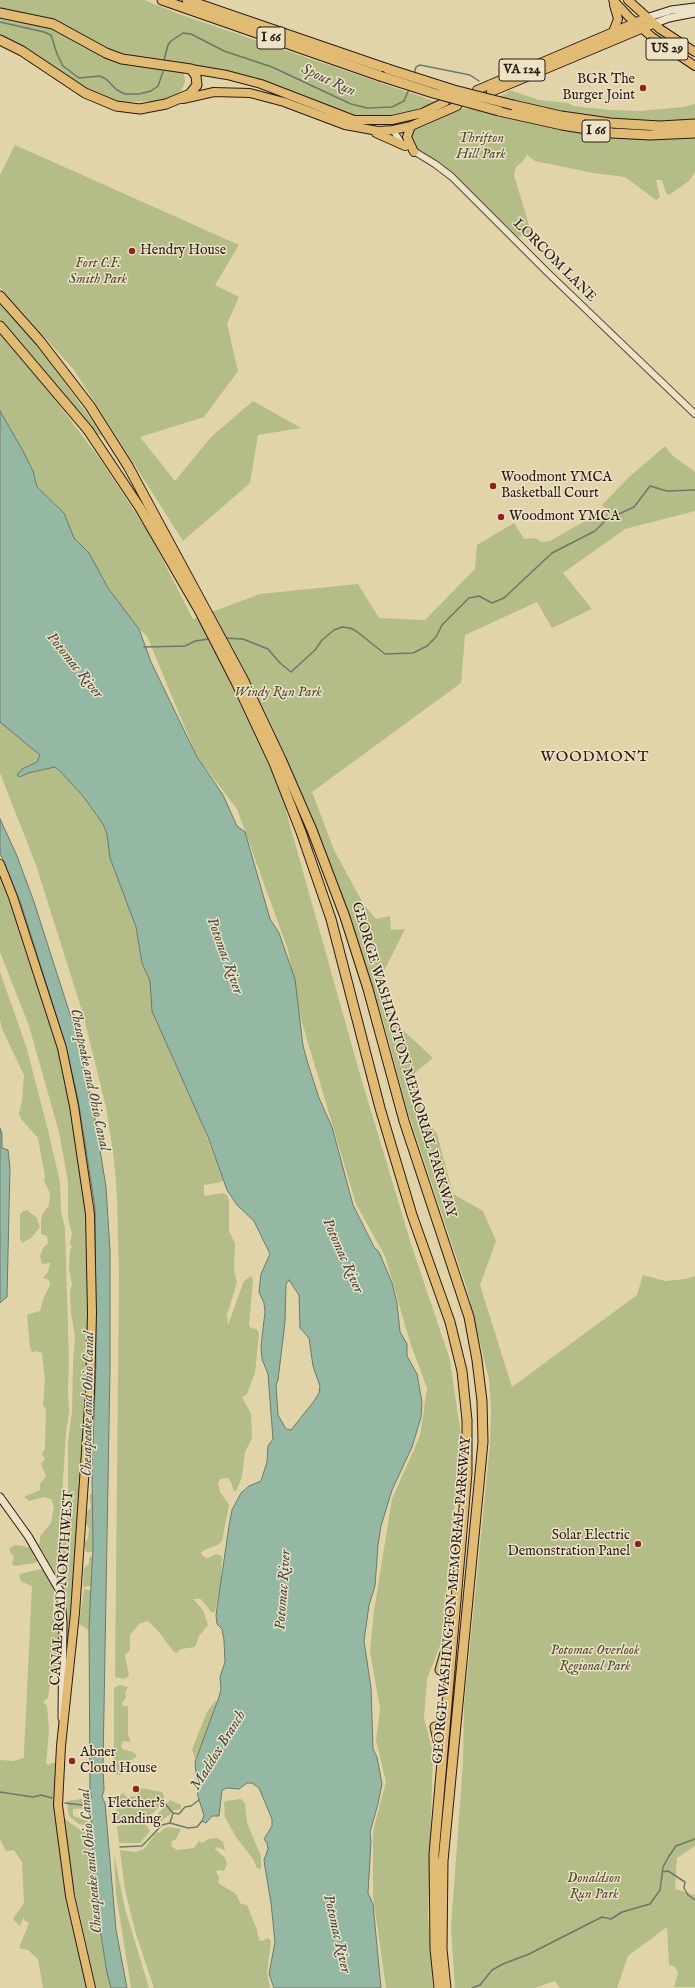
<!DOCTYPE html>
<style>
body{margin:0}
canvas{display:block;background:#e2d4a9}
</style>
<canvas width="695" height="1988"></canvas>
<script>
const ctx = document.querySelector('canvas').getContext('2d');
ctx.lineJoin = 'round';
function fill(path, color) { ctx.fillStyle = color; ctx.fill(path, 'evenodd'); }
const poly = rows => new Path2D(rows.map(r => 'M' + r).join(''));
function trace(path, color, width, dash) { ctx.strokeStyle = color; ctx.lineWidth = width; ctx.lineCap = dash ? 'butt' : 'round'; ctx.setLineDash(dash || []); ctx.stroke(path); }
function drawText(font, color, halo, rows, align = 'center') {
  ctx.font = font + ' "IM FELL English",serif'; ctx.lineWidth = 3; ctx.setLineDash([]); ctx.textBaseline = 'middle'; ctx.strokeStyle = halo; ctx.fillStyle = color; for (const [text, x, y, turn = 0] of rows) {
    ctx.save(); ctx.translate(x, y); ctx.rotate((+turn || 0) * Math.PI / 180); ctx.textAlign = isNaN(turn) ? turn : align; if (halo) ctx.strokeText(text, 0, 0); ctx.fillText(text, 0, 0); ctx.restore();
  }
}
fill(poly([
 [0,0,144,0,179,14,437,102,395,117,357,117,294,94,115,54,86,38,0,9],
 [0,18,33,22,58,31,115,61,131,65,181,71,184,74,185,82,181,91,173,96,161,101,123,102,111,100,85,89,22,47,0,35],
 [509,90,539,100,568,103,573,106,611,110,640,111,683,107,695,104,695,172,689,181,669,195,666,193,662,180,656,180,660,197,656,200,625,177,593,173,535,161,527,155,522,162,516,167,514,175,531,232,518,237,445,167,416,149,408,134,413,129,461,108,469,109,507,93],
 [15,145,239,245,215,285,239,297,227,324,238,371,204,417,140,437,175,481,211,437,253,401,301,428,258,435,250,483,183,541,74,370,0,287,0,175],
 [0,304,40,349,104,437,95,433,0,319],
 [0,335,50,393,100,459,150,535,193,619,260,594,358,584,379,618,425,620,475,569,477,545,514,523,524,539,535,538,542,542,550,541,606,509,602,505,628,478,665,446,672,455,695,472,695,511,625,529,563,573,592,609,552,628,537,602,465,635,461,683,312,792,334,850,364,905,376,919,390,916,391,930,405,929,382,975,391,1019,433,1058,411,1076,424,1117,437,1134,453,1194,483,1211,496,1241,480,1285,512,1387,637,1295,643,1275,665,1281,686,1279,695,1276,695,1846,677,1858,675,1889,695,1895,695,1987,674,1987,678,1973,675,1967,669,1965,667,1927,628,1956,617,1988,560,1988,555,1981,535,1988,455,1988,451,1927,463,1763,464,1706,490,1444,491,1408,489,1380,467,1289,408,1113,383,1020,349,916,311,813,303,799,286,811,359,1071,412,1247,450,1360,461,1436,443,1638,427,1679,424,1718,433,1753,428,1915,433,1988,386,1988,373,1896,373,1831,386,1782,376,1740,380,1709,370,1651,374,1611,392,1499,420,1436,427,1388,410,1342,385,1256,356,1204,301,1019,288,950,237,809,197,757,147,636,139,629,108,588,89,553,74,538,64,513,37,487,33,471,0,411],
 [0,722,40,755,40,759,37,762,22,769,17,775,55,767,61,772,83,796,103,824,107,834,110,858,136,927,142,963,150,981,152,1011,197,1111,223,1180,221,1182,204,1185,204,1193,205,1196,223,1193,227,1195,229,1201,229,1231,235,1243,234,1271,237,1282,227,1315,228,1325,244,1281,251,1276,253,1280,249,1325,251,1328,257,1329,259,1334,255,1373,247,1394,242,1397,251,1414,252,1438,245,1452,242,1477,236,1491,234,1491,231,1482,228,1478,220,1479,218,1483,220,1492,229,1505,222,1541,218,1545,204,1550,201,1553,204,1557,208,1558,216,1554,222,1556,221,1583,215,1611,212,1613,201,1599,193,1599,203,1610,208,1625,199,1636,195,1647,181,1649,176,1653,173,1651,159,1632,148,1621,139,1624,130,1635,130,1650,125,1655,129,1676,124,1679,115,1677,119,1277,117,1197,114,1159,106,1107,83,1014,36,865,0,773],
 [0,872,51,1025,64,1068,88,1219,88,1382,64,1698,66,1619,62,1570,65,1557,57,1560,59,1572,56,1574,38,1544,40,1543,40,1536,51,1523,54,1508,52,1500,45,1497,29,1501,24,1497,40,1490,40,1484,46,1476,41,1464,45,1459,42,1454,45,1448,46,1410,43,1405,45,1380,42,1353,36,1351,32,1353,30,1347,27,1315,40,1311,44,1297,50,1285,49,1280,43,1278,48,1272,50,1263,42,1264,40,1256,43,1248,48,1243,47,1236,41,1234,41,1222,42,1215,49,1205,50,1193,44,1181,45,1176,38,1138,22,1120,19,1114,22,1101,24,1075,2,1029,0,1020,0,972,26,1046,47,1126,60,1182,61,1212,65,1228,69,1361,68,1392,69,1412,66,1433,59,1542,62,1544,65,1538,68,1511,68,1442,72,1412,73,1362,75,1336,71,1313,70,1291,72,1285,69,1269,70,1250,72,1247,70,1243,72,1234,68,1218,68,1182,59,1132,29,1026,0,952],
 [27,1210,37,1218,40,1227,31,1238,22,1243,20,1238,20,1215,22,1212],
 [92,1494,93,1552,86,1552,84,1544,88,1538,89,1528,85,1523,87,1518,86,1513,91,1507,89,1495],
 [15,1545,29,1547,35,1554,33,1555,35,1558,37,1557,38,1560,35,1563,14,1566,12,1564,14,1556,10,1552,10,1548],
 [93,1555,91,1586,83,1587,84,1568,89,1564,89,1558],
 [41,1569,44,1569,54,1586,53,1618,60,1623,60,1628,59,1662,56,1668,52,1670,48,1698,43,1702,47,1706,49,1731,46,1764,49,1765,51,1763,57,1763,55,1808,88,1988,43,1988,38,1959,28,1950,19,1948,29,1923,24,1920,24,1916,20,1926,13,1919,24,1903,22,1862,14,1850,6,1851,0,1839,0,1760,13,1761,24,1758,24,1752,32,1586,22,1582,19,1576,20,1574],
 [84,1589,91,1590,89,1630,79,1624],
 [120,1685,128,1687,125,1693,126,1697,122,1704,123,1706,128,1706,128,1735,131,1742,123,1741,121,1746,122,1749,133,1752,137,1756,130,1761,125,1772,119,1775,116,1774,114,1770,114,1688],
 [215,1701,217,1702,207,1731,195,1759,192,1749,207,1712],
 [141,1788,162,1792,165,1799,153,1813,142,1818,117,1821,116,1798,123,1793,127,1797,136,1796],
 [82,1799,84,1802,85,1808,73,1809,73,1816,88,1821,89,1826,79,1824,70,1817,68,1812,67,1801],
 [241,1799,245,1803,247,1823,261,1856,261,1869,257,1868,253,1859,236,1837,225,1817,224,1803,225,1801],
 [170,1800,181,1805,181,1809,172,1811,171,1814,155,1825,153,1820],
 [64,1818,80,1830,93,1829,94,1873,98,1920,111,1988,96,1988,72,1880],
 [142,1823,146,1824,150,1831,140,1843,119,1843,117,1826],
 [168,1827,181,1829,176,1839,171,1842,172,1847,177,1850,194,1848,199,1841,202,1843,208,1839,217,1838,223,1842,225,1850,216,1847,215,1849,225,1858,227,1864,224,1871,218,1870,216,1872,219,1877,218,1883,236,1894,241,1904,247,1905,257,1930,259,1940,262,1941,268,1938,271,1941,267,1973,270,1988,154,1988,136,1934,125,1890,120,1850,136,1852,144,1849,157,1832,160,1833,163,1829],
 [114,1854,125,1909,149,1988,131,1988,116,1894]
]), '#b4bc87');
const water = poly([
 [0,411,23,451,33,471,37,487,64,513,74,538,89,553,108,588,139,629,151,662,197,757,223,795,237,826,245,832,270,919,279,933,295,979,303,1046,308,1064,319,1098,332,1127,353,1205,374,1247,379,1252,392,1283,397,1303,400,1332,407,1344,407,1356,417,1374,422,1402,421,1417,412,1447,392,1490,381,1526,378,1545,375,1586,369,1605,364,1641,371,1688,373,1749,377,1757,382,1784,378,1804,370,1832,371,1841,368,1893,373,1904,381,1988,274,1988,269,1974,275,1942,271,1903,265,1867,264,1860,268,1849,267,1843,264,1839,272,1826,272,1819,259,1788,252,1783,247,1783,239,1789,227,1788,222,1790,219,1816,212,1816,206,1823,202,1821,204,1815,198,1797,195,1762,219,1697,221,1689,220,1677,225,1662,224,1640,222,1629,217,1624,216,1615,229,1526,232,1510,241,1493,249,1486,261,1481,267,1462,268,1446,273,1439,268,1374,262,1359,261,1346,265,1312,264,1303,259,1292,261,1274,270,1254,254,1221,237,1205,227,1190,208,1137,152,1011,150,981,142,963,136,927,110,858,107,834,103,824,83,796,61,772,55,767,28,773,20,777,17,775,22,769,37,762,40,755,0,722,0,411],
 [289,1280,299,1295,300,1328,309,1338,313,1366,320,1386,319,1393,314,1401,291,1430,286,1429,278,1415,276,1385,278,1380,285,1322,286,1284,289,1280],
 [0,819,17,856,34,902,75,1030,93,1106,106,1187,110,1251,110,1368,103,1765,104,1790,102,1797,105,1803,116,1930,127,1988,111,1988,107,1973,95,1898,90,1799,92,1797,90,1793,89,1627,93,1547,92,1472,96,1363,95,1207,78,1099,65,1043,21,904,0,853,0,819],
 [0,1128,2,1134,2,1148,8,1150,10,1168,7,1297,0,1303,0,1128]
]);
fill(water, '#95b8a5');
trace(water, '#6b796b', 1);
trace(poly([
 [0,22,44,32,51,35,57,54,63,66,79,78,100,76,106,79,117,90,125,94,139,94,151,91,158,86,163,72],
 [164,60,168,45,171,41,183,33,191,34,224,51,272,67,351,104,367,108,392,107,404,101,409,89],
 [414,74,416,67,420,65,470,75,479,81],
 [224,638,243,639,268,649,280,663,291,672,315,650,322,640,334,630,342,627,350,628,356,631,385,654,413,653,427,646,436,637,442,625,469,598,479,596,492,603,504,598,552,553,595,531,606,520,634,507,650,486,667,491,695,490],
 [144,647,185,646,195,641,209,639],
 [0,1792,33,1797,41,1795,52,1798],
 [65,1803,82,1805],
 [117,1804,127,1807,141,1807,153,1804,161,1799,173,1813,179,1814,185,1807,191,1806,199,1800],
 [170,1823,173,1813],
 [120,1847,142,1846,162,1825,170,1823,188,1828,197,1827,202,1821],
 [662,1872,668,1871,685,1882,684,1888,688,1895,695,1900],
 [472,1988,480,1985,492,1970,503,1964,529,1954,602,1917,611,1919,622,1912,650,1904,660,1890,663,1867,669,1856,676,1846,695,1839]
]), '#6b796b', 1.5);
const tertiary = poly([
 [393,130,402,144],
 [412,150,435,164,452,177,546,271,695,414]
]);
const secondary = poly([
 [646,18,671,10,695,7],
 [653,24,669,18,695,13],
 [0,1497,28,1536,60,1591,63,1622,62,1718]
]);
const primary = poly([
 [613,0,629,17,652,37,695,66],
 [628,0,660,29,695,52],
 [613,32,618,19,614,5],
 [191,69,227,75,261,84,354,120,392,120,422,113,445,102],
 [477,90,646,18],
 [491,92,653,24],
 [183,99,214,92,250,93,284,102,345,125,378,131,393,130,411,126,457,106],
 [411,126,407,137,414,152],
 [376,133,405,146]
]);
const trunk = poly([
 [0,864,13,897,62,1048,74,1106,90,1214,92,1313,90,1392,75,1613,61,1746,58,1805,70,1896,91,1988]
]);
const motorway = poly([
 [162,0,380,76],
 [187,0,388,69],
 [0,13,53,24,106,53,122,59,191,69,196,76,197,85,190,94,166,104,140,109,116,106,85,93,22,51,0,40],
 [513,105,561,116,610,123,660,126,695,124],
 [499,111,562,125,612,133,650,135,695,133],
 [0,296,40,341,90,406,128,466,243,679,281,759,312,830,345,917,368,989,404,1121,469,1317,477,1360,482,1401,483,1442,443,1861,442,1949,446,1988],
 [0,326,88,430,140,508,199,610,236,682,274,763,301,832,331,919,380,1108,412,1215,450,1322,462,1371,467,1420,467,1473,434,1854,435,1949,439,1988],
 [440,1670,448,1643],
 [435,1727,440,1749]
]);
trace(tertiary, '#594839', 8);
trace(secondary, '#2b1a14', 9);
trace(primary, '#2b1a14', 10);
trace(trunk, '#2b1a14', 10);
trace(motorway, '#2b1a14', 11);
trace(tertiary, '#ece3c7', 6);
trace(secondary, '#ece3c7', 7);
trace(primary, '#e1ba74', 8);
trace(trunk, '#e1ba74', 8);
trace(motorway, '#e1ba74', 9);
const motorwayBridge = poly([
 [388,69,454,90,513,105],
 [380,76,433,93,499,111]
]);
trace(motorwayBridge, '#2b1a14', 11, []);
trace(motorwayBridge, '#e1ba74', 9);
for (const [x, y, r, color] of [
 [643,88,4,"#8f2418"],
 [132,251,4,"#8f2418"],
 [493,486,4,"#8f2418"],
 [501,517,4,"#8f2418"],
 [638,1544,4,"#8f2418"],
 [72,1761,4,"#8f2418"],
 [136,1789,4,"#8f2418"]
]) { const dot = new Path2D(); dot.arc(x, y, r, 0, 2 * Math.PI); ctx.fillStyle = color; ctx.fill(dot); trace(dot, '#ece3c7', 1.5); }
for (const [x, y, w] of [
 [271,38,28],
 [667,49,42],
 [522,70,46],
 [596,131,28]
]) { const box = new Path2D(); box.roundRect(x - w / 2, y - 11, w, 22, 3); ctx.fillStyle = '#ece3c7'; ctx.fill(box); trace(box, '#2b1a14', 1); }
drawText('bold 13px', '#2b1a14', null, [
 ["I 66",271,38],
 ["US 29",667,49],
 ["VA 124",522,70],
 ["I 66",596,131]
]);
drawText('14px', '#2b1a14', '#ece3c7', [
 ["BGR The",635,80,"right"],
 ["Burger Joint",635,96,"right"],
 ["Hendry House",140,251],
 ["Woodmont YMCA",501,478],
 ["Basketball Court",501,494],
 ["Woodmont YMCA",509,517],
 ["Solar Electric",630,1536,"right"],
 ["Demonstration Panel",630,1552,"right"],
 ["Abner",80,1753],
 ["Cloud House",80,1769],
 ["Fletcher's",136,1804,"center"],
 ["Landing",136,1820,"center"]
], 'left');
drawText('italic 14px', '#544b36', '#ece3c7', [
 ["Thrifton",481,139],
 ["Hill Park",481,155],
 ["Fort C.F.",98,264],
 ["Smith Park",98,280],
 ["Windy Run Park",278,693],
 ["Potomac Overlook",595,1651],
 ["Regional Park",595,1667],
 ["Donaldson",594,1879],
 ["Run Park",594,1895]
]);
drawText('14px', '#2b1a14', '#ece3c7', [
 ["LORCOM LANE",554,261,45],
 ["GEORGE WASHINGTON MEMORIAL PARKWAY",403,1060,73],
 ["CANAL ROAD NORTHWEST",63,1588,-86],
 ["GEORGE WASHINGTON MEMORIAL PARKWAY",453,1600,-85]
]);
drawText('italic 15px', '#4b4940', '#ece3c7', [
 ["Spout Run",328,81,24],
 ["Potomac River",74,666,51],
 ["Potomac River",224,956,70],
 ["Chesapeake and Ohio Canal",89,1080,78],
 ["Potomac River",342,1256,66],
 ["Chesapeake and Ohio Canal",89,1404,-89],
 ["Potomac River",284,1590,-86],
 ["Maddox Branch",219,1751,-58],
 ["Chesapeake and Ohio Canal",92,1861,-95],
 ["Potomac River",336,1934,77]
]);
ctx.letterSpacing = '1px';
drawText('15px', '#2b1a14', '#ece3c7', [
 ["WOODMONT",595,758]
]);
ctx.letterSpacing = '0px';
</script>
